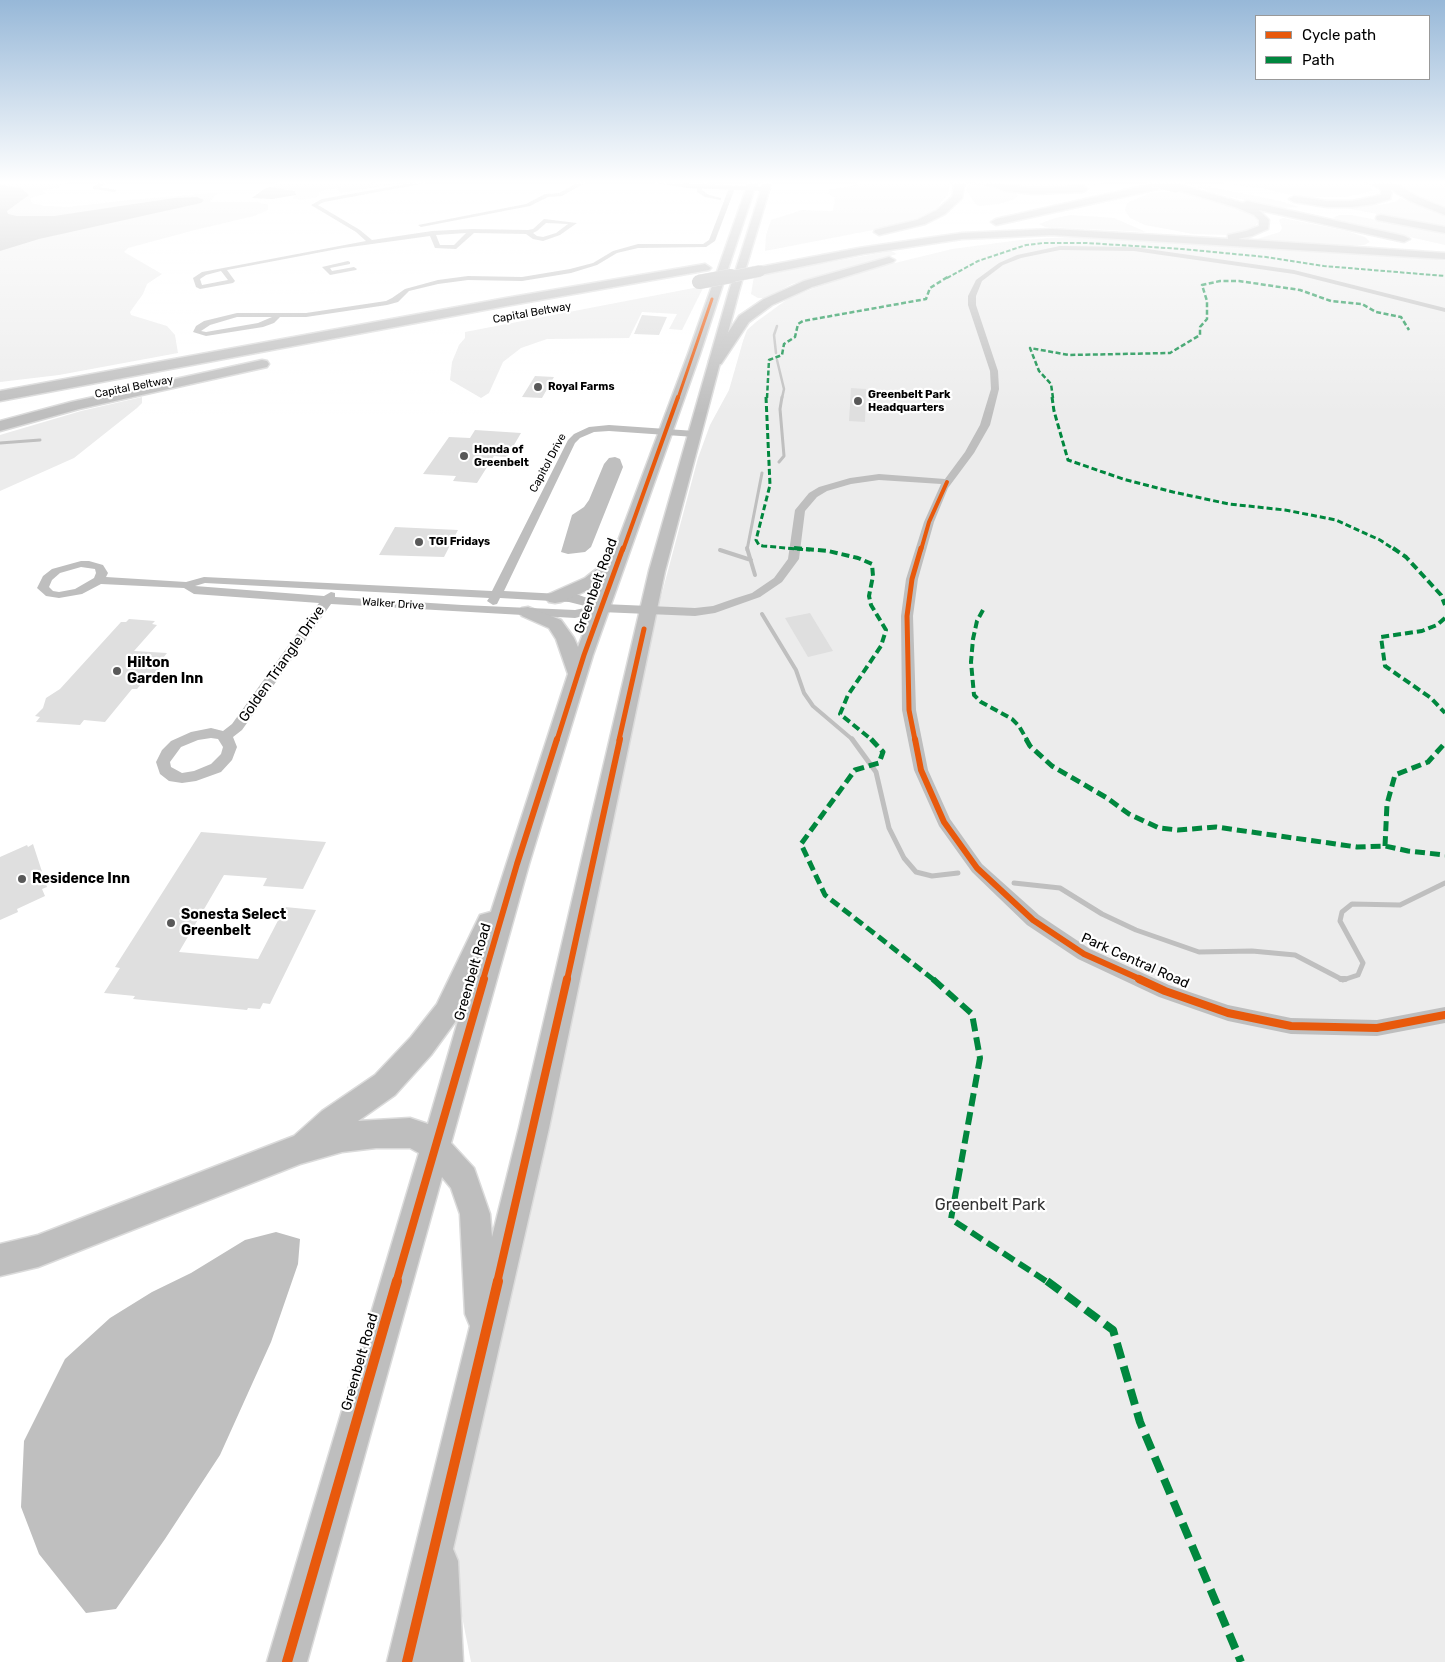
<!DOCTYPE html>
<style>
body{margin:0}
#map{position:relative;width:1445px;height:1662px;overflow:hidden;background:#fff;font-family:Rubik,sans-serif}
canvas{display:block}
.legend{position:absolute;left:1255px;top:15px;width:175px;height:65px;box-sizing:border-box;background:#fff;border:1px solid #999;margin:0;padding:6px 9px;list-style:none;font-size:15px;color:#000}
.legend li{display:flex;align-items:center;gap:10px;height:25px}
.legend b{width:25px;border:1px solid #999}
</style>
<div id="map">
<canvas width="1445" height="1662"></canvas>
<ul class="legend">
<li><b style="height:6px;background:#e8590c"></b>Cycle path</li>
<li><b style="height:6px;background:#00873e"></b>Path</li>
</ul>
</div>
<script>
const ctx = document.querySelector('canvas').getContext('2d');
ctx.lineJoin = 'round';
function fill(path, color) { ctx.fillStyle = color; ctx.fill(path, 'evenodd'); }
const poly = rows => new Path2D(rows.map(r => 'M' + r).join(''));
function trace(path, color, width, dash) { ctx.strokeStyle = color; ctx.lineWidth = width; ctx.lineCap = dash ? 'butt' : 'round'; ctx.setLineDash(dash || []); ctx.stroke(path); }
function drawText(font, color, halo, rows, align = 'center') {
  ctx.font = font + ' Rubik,sans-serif'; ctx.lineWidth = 4.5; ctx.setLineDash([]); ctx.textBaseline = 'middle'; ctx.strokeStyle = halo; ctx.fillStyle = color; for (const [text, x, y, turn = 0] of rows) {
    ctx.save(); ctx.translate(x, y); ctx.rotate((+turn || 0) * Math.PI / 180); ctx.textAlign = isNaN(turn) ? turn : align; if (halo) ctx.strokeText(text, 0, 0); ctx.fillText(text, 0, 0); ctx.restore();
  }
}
fill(poly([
 [0,181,71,181,57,188,40,191,47,193,30,198,32,203,45,206,69,207,128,200,217,193,210,202,258,202,268,205,268,210,254,216,195,230,128,248,124,252,162,274,147,284,143,294,130,312,131,315,167,326,175,335,178,353,59,375,0,382],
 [281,181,378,181,368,184,383,181,409,181,341,193,336,189,343,187,326,190,318,192,319,195,317,197,300,200,293,198,296,195,295,191,274,188,274,184],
 [859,181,950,181,948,194,936,209,918,218,899,225,765,251,766,235,771,220,802,210,833,211,835,197,828,194,830,189,852,186,856,185],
 [987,181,1115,181,1068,188,1040,189,1015,188],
 [1211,181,1361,181,1370,186,1373,191,1345,197,1314,197,1313,200,1264,189],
 [1390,181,1445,181,1445,209,1413,195],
 [969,183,1015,192,1018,196,1013,200,999,204,980,206,975,204,966,189],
 [1190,184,1201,185,1280,201,1299,207,1279,208,1211,192],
 [1178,191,1247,211,1254,215,1258,222,1253,229,1230,235,1193,234,1145,225,1130,218,1125,211,1127,203,1131,201,1151,193],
 [1400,198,1445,215,1445,227,1345,208,1380,205,1397,201],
 [1071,215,1114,218,1146,232,1045,227,1039,224,1055,218],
 [1339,215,1351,215,1445,233,1445,245,1342,222,1333,218],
 [1283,218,1347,231,1365,237,1370,242,1364,245,1344,246,1264,242,1257,239,1280,232,1282,228,1279,220],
 [1069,237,1423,258,1445,261,1445,1662,471,1662,448,1545,639,679,698,458,710,425,729,390,743,341,747,330,756,322,789,298,850,274,952,249,1020,240],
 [891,251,897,254,792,284,766,298,758,298,751,294,754,276],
 [704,286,682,330,669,329,677,314,642,312,629,338,547,339,521,348,503,362,489,393,481,398,450,380,452,362,459,345,465,338,465,332],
 [142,397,142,403,137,408,74,458,0,491,0,435,81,411]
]), '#ececec');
fill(poly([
 [0,185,21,188,29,195,7,211,8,214,17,216,54,216,174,198,197,197,204,200,201,203,39,239,0,251],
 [269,187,295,191,296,195,272,199,252,198,264,189],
 [615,457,620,459,623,467,591,547,585,552,568,554,561,552,572,515,584,507,589,500,604,464,609,458],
 [276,1232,300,1239,298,1264,271,1342,220,1455,165,1539,116,1609,86,1613,39,1554,21,1507,24,1441,65,1359,110,1318,152,1292,191,1273,245,1240]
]), '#bfbfbf');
trace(poly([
 [776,353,774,335,777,326],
 [777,360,784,389,782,398]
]), '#bfbfbf', 2.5);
trace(poly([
 [0,443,40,440],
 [779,462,784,456,780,409,782,397],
 [747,550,762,473]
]), '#bfbfbf', 3);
trace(poly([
 [747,548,755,575],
 [720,550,751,560],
 [762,614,796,670,804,693,813,706,853,740]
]), '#bfbfbf', 4);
trace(poly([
 [852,739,876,772,889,828,904,858,916,872,932,876,958,873],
 [1014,883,1060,888,1102,914,1136,930,1199,952,1252,951,1295,955,1343,980,1358,975,1363,963,1340,921,1342,912,1352,904,1400,905,1445,883]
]), '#bfbfbf', 5);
trace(poly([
 [1341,979,1345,979]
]), '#bfbfbf', 6);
fill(poly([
 [642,315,667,317,659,335,634,334],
 [535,376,554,377,542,398,522,397],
 [851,388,866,389,865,422,849,421],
 [475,430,521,433,507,457,494,456,477,483,453,481,456,476,423,474,449,437,470,438],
 [395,527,458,530,444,557,379,555],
 [810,613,833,651,808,657,785,618],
 [129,619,155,621,152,624,157,625,134,651,167,653,159,663,164,663,149,682,143,682,137,689,132,689,105,722,84,720,80,725,36,722,40,717,35,716,43,708,46,698,60,689,121,622,126,622],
 [201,832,326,842,303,889,263,886,267,878,224,875,179,952,258,959,285,907,316,910,270,1004,263,1003,260,1009,248,1008,247,1010,133,999,135,996,104,993,120,968,115,967],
 [33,844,47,887,42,889,45,896,17,909,18,912,0,920,0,857,27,845,28,847]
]), '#dfdfdf');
const primary = poly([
 [749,181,757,181,700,354,593,655,529,864,451,1143,474,1168,490,1214,492,1237,519,1128,649,571,729,291,763,184,770,182,771,184,739,291,665,571,549,1128,453,1549,458,1561,463,1662,387,1662,470,1326,465,1314,460,1214,451,1188,442,1177,307,1662,267,1662,419,1153,410,1148,376,1148,342,1152,300,1164,38,1267,0,1276,0,1244,38,1235,294,1136,322,1111,375,1075,411,1037,437,1004,480,915,491,912,568,674,556,639,549,628,522,616,519,612,522,608,528,607,561,620,574,638,578,647,603,581,597,586,561,602,555,603,549,602,546,598,549,594,585,578,612,557,688,354,749,181],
 [463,1004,428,1124,410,1118,358,1121,395,1095,431,1055,455,1022,463,1004]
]);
const highway = poly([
 [955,181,965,181,962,198,945,214,925,224,879,235,874,232,875,230,917,220,937,210,952,197,955,181],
 [976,181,992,181,1006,185,1033,188,1083,186,1088,189,1083,192,1033,194,1005,191,976,181],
 [1166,181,1185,181,1177,184,1243,203,1247,201,1404,236,1410,239,1404,242,1259,210,1269,220,1268,229,1252,236,1238,239,1445,253,1445,259,1052,235,962,239,863,254,760,275,754,271,760,267,859,248,962,233,1052,229,1228,239,1228,235,1246,231,1259,226,1259,220,1254,215,1235,207,1173,189,1172,186,996,225,991,222,996,219,1166,181],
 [1368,181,1391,181,1418,197,1445,208,1445,215,1410,201,1390,189,1392,192,1390,199,1374,204,1352,207,1327,207,1294,202,1289,199,1294,196,1327,201,1352,201,1381,195,1381,190,1368,181],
 [1381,215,1445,227,1445,233,1377,220,1376,218,1377,216,1381,215],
 [889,257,895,260,893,262,812,287,772,305,749,322,721,364,711,364,709,361,739,316,764,299,804,281,889,257],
 [705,264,711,268,709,270,506,306,0,401,0,391,506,298,705,264],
 [262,360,267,361,269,364,267,367,79,409,0,431,0,421,71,402,262,360]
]);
trace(primary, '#dbdbdb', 3);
trace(highway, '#dbdbdb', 3);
fill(poly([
 [102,181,109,181,100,187,117,190,114,192,93,189,93,187,102,181],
 [423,181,436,181,324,202,318,205,360,230,372,240,432,231,472,229,528,230,533,229,544,219,577,223,560,235,543,241,533,239,526,234,474,233,456,249,435,248,430,236,343,248,227,270,235,281,233,283,200,289,196,287,193,278,202,272,366,241,356,232,311,205,322,199,423,181],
 [546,223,568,224,556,233,543,237,537,236,533,233,537,231,546,223],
 [466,233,454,245,440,245,436,235,466,233],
 [221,271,228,280,202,285,200,279,206,275,221,271],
 [581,181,588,181,562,196,548,197,530,206,421,227,418,225,526,204,545,194,559,193,581,181],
 [702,181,709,181,703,187,702,190,709,195,721,198,721,200,705,197,697,192,697,186,702,181],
 [732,186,735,188,715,241,706,247,638,248,617,253,597,265,571,273,522,281,468,280,438,284,409,291,398,302,387,305,306,317,280,317,274,323,263,327,206,336,193,332,196,326,204,321,237,313,306,313,386,301,392,298,405,289,438,280,468,276,522,277,570,269,593,263,613,251,638,244,703,244,709,240,729,188,732,186],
 [237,317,272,317,258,323,206,332,201,331,210,325,237,317],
 [1060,246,1134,247,1294,270,1445,308,1445,312,1294,274,1134,251,1060,250,1021,258,1003,265,982,281,976,296,976,305,998,371,999,389,990,425,974,453,948,488,934,522,918,579,913,616,916,710,928,770,950,819,982,864,1039,915,1090,949,1169,985,1228,1005,1291,1018,1377,1020,1445,1007,1445,1023,1377,1036,1291,1034,1228,1021,1159,997,1078,959,1027,925,972,872,939,826,914,770,902,710,901,616,906,579,924,522,941,484,879,480,851,484,827,491,817,497,805,511,799,559,782,582,760,597,715,613,695,616,601,612,575,618,331,604,242,730,233,737,237,747,232,760,221,772,196,781,182,783,169,781,160,774,156,762,162,750,171,741,191,732,211,728,223,731,232,724,319,603,194,594,184,588,101,584,82,594,59,598,46,596,37,588,43,576,52,569,81,561,89,561,103,565,108,573,106,577,186,582,204,577,492,591,568,440,574,434,589,427,609,425,695,431,700,434,695,437,609,431,594,432,580,438,575,443,504,591,579,595,603,604,695,608,713,606,736,598,752,593,774,578,788,559,795,510,809,493,819,487,850,478,879,474,945,479,965,452,980,425,991,389,990,371,968,305,968,296,976,280,999,263,1017,255,1060,246],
 [81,567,95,569,96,573,94,578,75,589,59,592,53,591,49,587,52,580,60,573,81,567],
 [205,583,489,598,487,601,493,605,497,604,500,598,569,602,589,607,575,610,462,605,335,597,335,593,331,592,324,596,195,586,205,583],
 [211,738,218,739,223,747,221,754,211,764,194,771,182,773,171,767,170,762,181,747,198,740,211,738],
 [348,261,350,262,350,264,330,268,332,271,354,267,357,269,356,270,330,275,322,267,348,261]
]), '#bebebe');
fill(poly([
 [641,181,765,187,769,189,765,191,688,188,641,181]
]), '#b8b8b8');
fill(primary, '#bebebe');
fill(highway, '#bebebe');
const highwayBridgeFar1 = poly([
 [1153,181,1176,187],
 [724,278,760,271]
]);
const highwayBridge = poly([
 [699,282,731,276]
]);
trace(highwayBridgeFar1, '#dbdbdb', 12, []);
trace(highwayBridge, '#dbdbdb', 15, []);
trace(highwayBridgeFar1, '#bebebe', 11);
trace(highwayBridge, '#bebebe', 14);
trace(poly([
 [947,278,978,261,1026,245,1043,243,1087,243,1182,249,1266,257,1324,266,1445,276]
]), '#00873e', 2, [4.5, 2]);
trace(poly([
 [767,398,769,360,782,355,784,344,795,337,798,324,803,321,926,299,930,288,949,276],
 [1053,398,1051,384,1039,371,1030,348,1069,355,1170,353,1200,335,1200,327,1207,319,1207,301,1202,285,1220,281,1239,281,1300,290,1331,301,1362,304,1376,312,1401,317,1409,330]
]), '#00873e', 2.5, [5, 2.5]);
trace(poly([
 [766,397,770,485,756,540,759,545,763,546,810,550],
 [1052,397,1054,411,1068,460,1123,479,1173,492,1229,504,1285,510,1336,520,1380,540,1395,550]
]), '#00873e', 3, [6, 3]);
trace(poly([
 [794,548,828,551,858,558,872,564,873,576,869,596,871,605,886,630,881,646,848,695,840,714,872,740],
 [1393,548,1406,557,1441,595,1445,605],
 [983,610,977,621,973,639,971,662,974,695,981,702,1012,719,1019,726,1027,740],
 [1445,618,1437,625,1422,631,1381,637,1385,666,1431,698,1445,713]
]), '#00873e', 4, [8, 4]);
trace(poly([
 [871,739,883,752,879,763,855,770,801,844,825,895,934,980],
 [1026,739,1030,746,1052,766,1107,798,1129,814,1159,828,1178,830,1216,827,1357,847,1385,846,1408,851,1445,855],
 [1385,846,1387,804,1395,775,1428,762,1445,743]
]), '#00873e', 5, [10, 5]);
trace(poly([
 [933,979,972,1014,980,1058,951,1219,1049,1283]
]), '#00873e', 6, [13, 6]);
trace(poly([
 [1047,1281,1113,1330,1140,1422,1241,1662]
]), '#00873e', 8, [16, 8]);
trace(poly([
 [678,398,712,299]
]), '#e8590c', 3);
trace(poly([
 [623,550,678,397],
 [921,550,929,522,947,482]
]), '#e8590c', 4);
trace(poly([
 [557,740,584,655,623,548],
 [619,740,644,629],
 [915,740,909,710,907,616,912,579,921,548]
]), '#e8590c', 5);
trace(poly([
 [915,739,921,770,944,822,977,868,1033,920,1084,954,1142,980],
 [483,980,517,864,557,739],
 [567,980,620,739]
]), '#e8590c', 6);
trace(poly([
 [1139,979,1165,991,1228,1013,1291,1026,1377,1028,1445,1015],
 [396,1283,484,979],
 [497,1283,567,979]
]), '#e8590c', 8);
trace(poly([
 [287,1662,397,1281],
 [407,1662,498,1281]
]), '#e8590c', 10);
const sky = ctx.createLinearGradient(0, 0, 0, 414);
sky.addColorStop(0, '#97b8d8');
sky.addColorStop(0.44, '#fff');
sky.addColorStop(1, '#ffffff00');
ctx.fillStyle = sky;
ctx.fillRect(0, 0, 1445, 414);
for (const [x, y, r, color] of [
 [538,387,5,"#595959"],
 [858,401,5,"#595959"],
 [464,456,5,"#595959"],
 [419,542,5,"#595959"],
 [117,671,5,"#595959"],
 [22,879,5,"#595959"],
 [171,923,5,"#595959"]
]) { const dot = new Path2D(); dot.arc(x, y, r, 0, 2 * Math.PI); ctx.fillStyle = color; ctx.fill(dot); trace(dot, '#fff', 2); }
drawText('11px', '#000', '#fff', [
 ["Capital Beltway",532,313,-10],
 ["Capital Beltway",134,387,-11],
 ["Capitol Drive",548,463,-62],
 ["Walker Drive",393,604,4]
]);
drawText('bold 11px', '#000', '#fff', [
 ["Royal Farms",548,387],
 ["Greenbelt Park",868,395],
 ["Headquarters",868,408],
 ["Honda of",474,450],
 ["Greenbelt",474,463],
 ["TGI Fridays",429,542]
], 'left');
drawText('14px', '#000', '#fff', [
 ["Greenbelt Road",596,586,-70],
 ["Golden Triangle Drive",282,664,-55],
 ["Park Central Road",1135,961,24],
 ["Greenbelt Road",473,972,-74],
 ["Greenbelt Road",360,1362,-74]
]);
drawText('bold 14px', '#000', '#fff', [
 ["Hilton",127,663],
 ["Garden Inn",127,679],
 ["Residence Inn",32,879],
 ["Sonesta Select",181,915],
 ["Greenbelt",181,931]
], 'left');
drawText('16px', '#333', '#fff', [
 ["Greenbelt Park",990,1205]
]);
</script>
